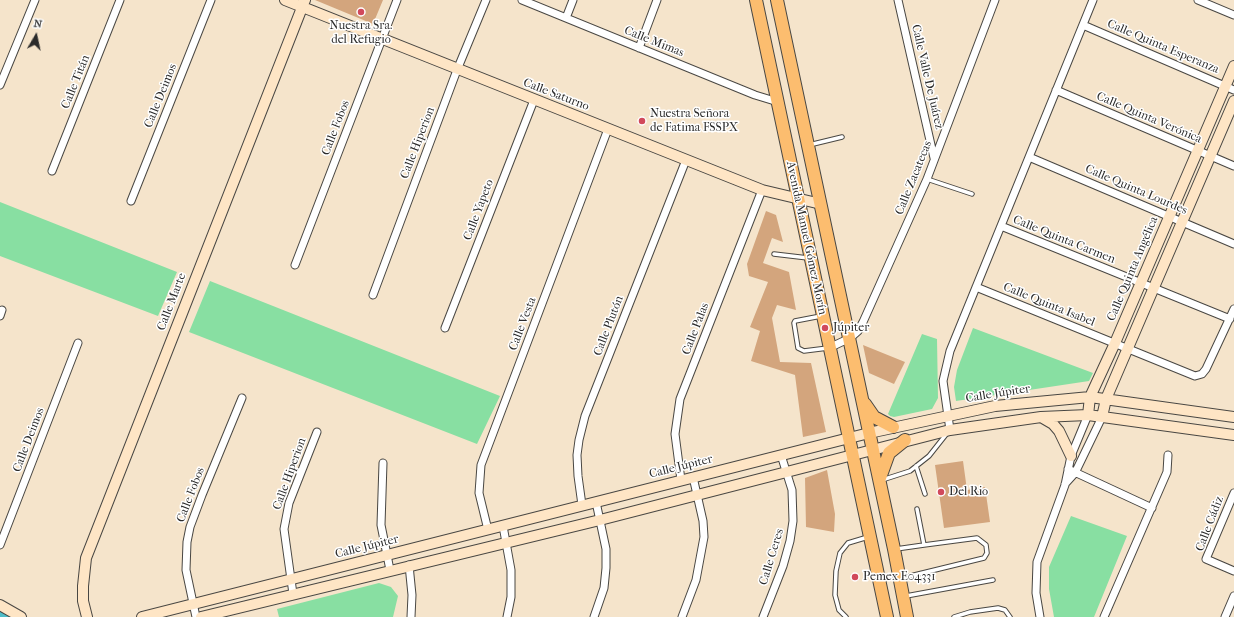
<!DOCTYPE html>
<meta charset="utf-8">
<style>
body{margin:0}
#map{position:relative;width:1234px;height:617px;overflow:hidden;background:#f5e4cb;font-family:"IM FELL French Canon",serif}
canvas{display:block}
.north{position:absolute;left:16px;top:16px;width:40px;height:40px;-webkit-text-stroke:3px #fff;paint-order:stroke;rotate:9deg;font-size:11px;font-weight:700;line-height:16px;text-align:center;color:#2b2b2b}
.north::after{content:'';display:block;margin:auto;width:14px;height:18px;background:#2b2b2b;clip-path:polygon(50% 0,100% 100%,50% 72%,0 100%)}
</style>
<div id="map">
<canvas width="1234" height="617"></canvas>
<div class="north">N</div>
</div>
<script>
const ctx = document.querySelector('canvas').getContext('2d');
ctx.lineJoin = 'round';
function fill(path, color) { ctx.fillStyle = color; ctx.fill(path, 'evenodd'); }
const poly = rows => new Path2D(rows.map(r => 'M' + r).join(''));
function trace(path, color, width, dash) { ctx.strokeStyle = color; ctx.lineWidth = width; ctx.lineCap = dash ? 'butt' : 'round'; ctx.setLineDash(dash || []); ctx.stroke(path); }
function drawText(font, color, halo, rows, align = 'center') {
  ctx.font = font + ' "IM FELL French Canon",serif'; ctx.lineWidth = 3; ctx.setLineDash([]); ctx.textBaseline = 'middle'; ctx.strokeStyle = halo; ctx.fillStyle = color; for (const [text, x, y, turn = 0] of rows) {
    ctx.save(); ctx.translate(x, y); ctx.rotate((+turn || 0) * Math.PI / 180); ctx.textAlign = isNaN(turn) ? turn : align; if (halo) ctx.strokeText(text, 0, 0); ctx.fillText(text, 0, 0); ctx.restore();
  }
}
fill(poly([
 [0,202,177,272,158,316,0,256],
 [210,281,500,396,477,444,189,332],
 [973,328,1093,373,1089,381,956,401,954,387,957,370],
 [922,334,937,339,938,398,932,409,894,417,890,416,888,414],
 [1071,516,1127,536,1094,617,1054,617,1049,589,1049,567],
 [379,583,391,587,398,596,393,617,279,617,277,609]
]), '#88dfa2');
trace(poly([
 [0,613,7,617]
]), '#50bdc8', 10);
fill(poly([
 [315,0,383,0,373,24],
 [766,211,776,215,783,242,772,238,763,263,789,272,796,310,777,305,772,318,780,362,811,363,826,432,803,437,795,375,751,361,760,331,750,327,768,282,749,276,747,264],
 [863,345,905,362,894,384,869,373],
 [963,461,967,490,985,487,990,522,944,528,935,465],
 [827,470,835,514,834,532,806,527,805,478]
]), '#d3a57d');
const lane = poly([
 [809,145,842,137],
 [927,179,972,194],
 [774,254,808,258],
 [821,316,795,321,794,323,798,348,804,351,828,348],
 [916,466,925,494],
 [882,480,910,471,929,456,948,432],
 [896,549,924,545],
 [902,578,984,558,987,553,986,545,977,538,924,545,917,509],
 [906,596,993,580],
 [846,617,839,610,835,595,836,571,840,553,848,543,868,537],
 [954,617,970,612,998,608,1005,610,1010,617]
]);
const street = poly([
 [522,0,755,95,778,102],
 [898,0,934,158],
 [1198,0,1234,15],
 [566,18,573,0],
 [1083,25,1234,90],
 [639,48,657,0],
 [0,85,35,0],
 [1056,90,1234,166],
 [1029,157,1234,244],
 [52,171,120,0],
 [131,201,211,0],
 [1001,226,1230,319],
 [295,265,397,0],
 [976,287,1195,376,1202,374,1206,369,1234,309],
 [373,295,457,70,486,0],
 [0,316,2,310],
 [445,328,534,100],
 [829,348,850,338,858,331,863,322,927,179,995,0],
 [950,430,943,381,950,351,1093,0],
 [383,463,381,525,390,570],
 [1068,469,1152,508],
 [681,480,675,434,680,399,762,190],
 [1065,484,1075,473,1102,417],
 [1234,493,1206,559,1234,571],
 [582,505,578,476,577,455,579,440,585,416,686,160],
 [503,526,511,570,511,597,507,617],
 [488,530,479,493,481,465,608,129],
 [0,545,78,343],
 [409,565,412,595,411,617],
 [293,594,284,529,289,503,317,432],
 [196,617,186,570,187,542,190,527,202,495,242,398],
 [594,617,604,588,606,568,606,549,596,502],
 [682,617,696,580,704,537,703,521,693,477],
 [763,617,783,566,790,541,793,521,792,490,781,455],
 [1040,617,1036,593,1037,562,1065,485,1071,456,1088,415],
 [1104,617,1167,472,1168,455],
 [1225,617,1234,596]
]);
const secondary = poly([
 [285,0,762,190,821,204],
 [1088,415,1090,397,1115,343,1234,66],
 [1041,417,1053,424,1059,431,1071,456],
 [1102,417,1106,399,1234,101],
 [0,605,21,617],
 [87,617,83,601,83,586,86,558,305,0],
 [142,617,869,433,995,406,1090,397,1234,417],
 [201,617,600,520,950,430,1041,417,1088,415,1234,435]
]);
const primary = poly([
 [756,0,887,617],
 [777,0,894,549,907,617],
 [865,404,874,417,893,427],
 [880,478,889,453,905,440]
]);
trace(lane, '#494743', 5.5);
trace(street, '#494743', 9);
trace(secondary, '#494743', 12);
trace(primary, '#494743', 14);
trace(lane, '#fff', 3.5);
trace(street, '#fff', 7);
trace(secondary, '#fee5c5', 10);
trace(primary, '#fcbd6f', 12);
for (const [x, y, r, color] of [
 [361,12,4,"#d1495b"],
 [642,121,4,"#d1495b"],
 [825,328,4,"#d1495b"],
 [941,492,4,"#d1495b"],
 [855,577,4,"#d1495b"]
]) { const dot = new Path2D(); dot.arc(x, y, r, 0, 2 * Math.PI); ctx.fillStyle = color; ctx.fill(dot); trace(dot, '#fff', 1.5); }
drawText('12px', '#2b2b2b', '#fff', [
 ["Nuestra Sra.",361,26,"center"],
 ["del Refugio",361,40,"center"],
 ["Nuestra Señora",650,114],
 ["de Fatima FSSPX",650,128],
 ["Júpiter",833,328],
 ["Del Rio",949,492],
 ["Pemex E04331",863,577]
], 'left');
drawText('12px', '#2b2b2b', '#fff', [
 ["Calle Mimas",654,42,22],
 ["Calle Quinta Esperanza",1163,47,23],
 ["Calle Valle De Juárez",927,77,77],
 ["Calle Titán",76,82,-68],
 ["Calle Saturno",556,95,21],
 ["Calle Deimos",161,96,-68],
 ["Calle Quinta Verónica",1149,118,23],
 ["Calle Fobos",336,128,-69],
 ["Calle Hiperion",418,143,-69],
 ["Calle Zacatecas",914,178,-68],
 ["Calle Quinta Lourdes",1136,190,23],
 ["Calle Yapeto",479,210,-69],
 ["Avenida Manuel Gómez Morín",806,238,78],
 ["Calle Quinta Carmen",1064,240,22],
 ["Calle Quinta Angélica",1133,269,-67],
 ["Calle Marte",172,302,-69],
 ["Calle Quinta Isabel",1049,305,22],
 ["Calle Vesta",523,324,-69],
 ["Calle Plutón",609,326,-69],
 ["Calle Palas",696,329,-69],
 ["Calle Júpiter",998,394,-9],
 ["Calle Deimos",29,440,-69],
 ["Calle Júpiter",681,467,-14],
 ["Calle Hiperion",290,474,-70],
 ["Calle Fobos",191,495,-69],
 ["Calle Cádiz",1210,524,-69],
 ["Calle Júpiter",367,547,-14],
 ["Calle Ceres",772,557,-73]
]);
</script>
